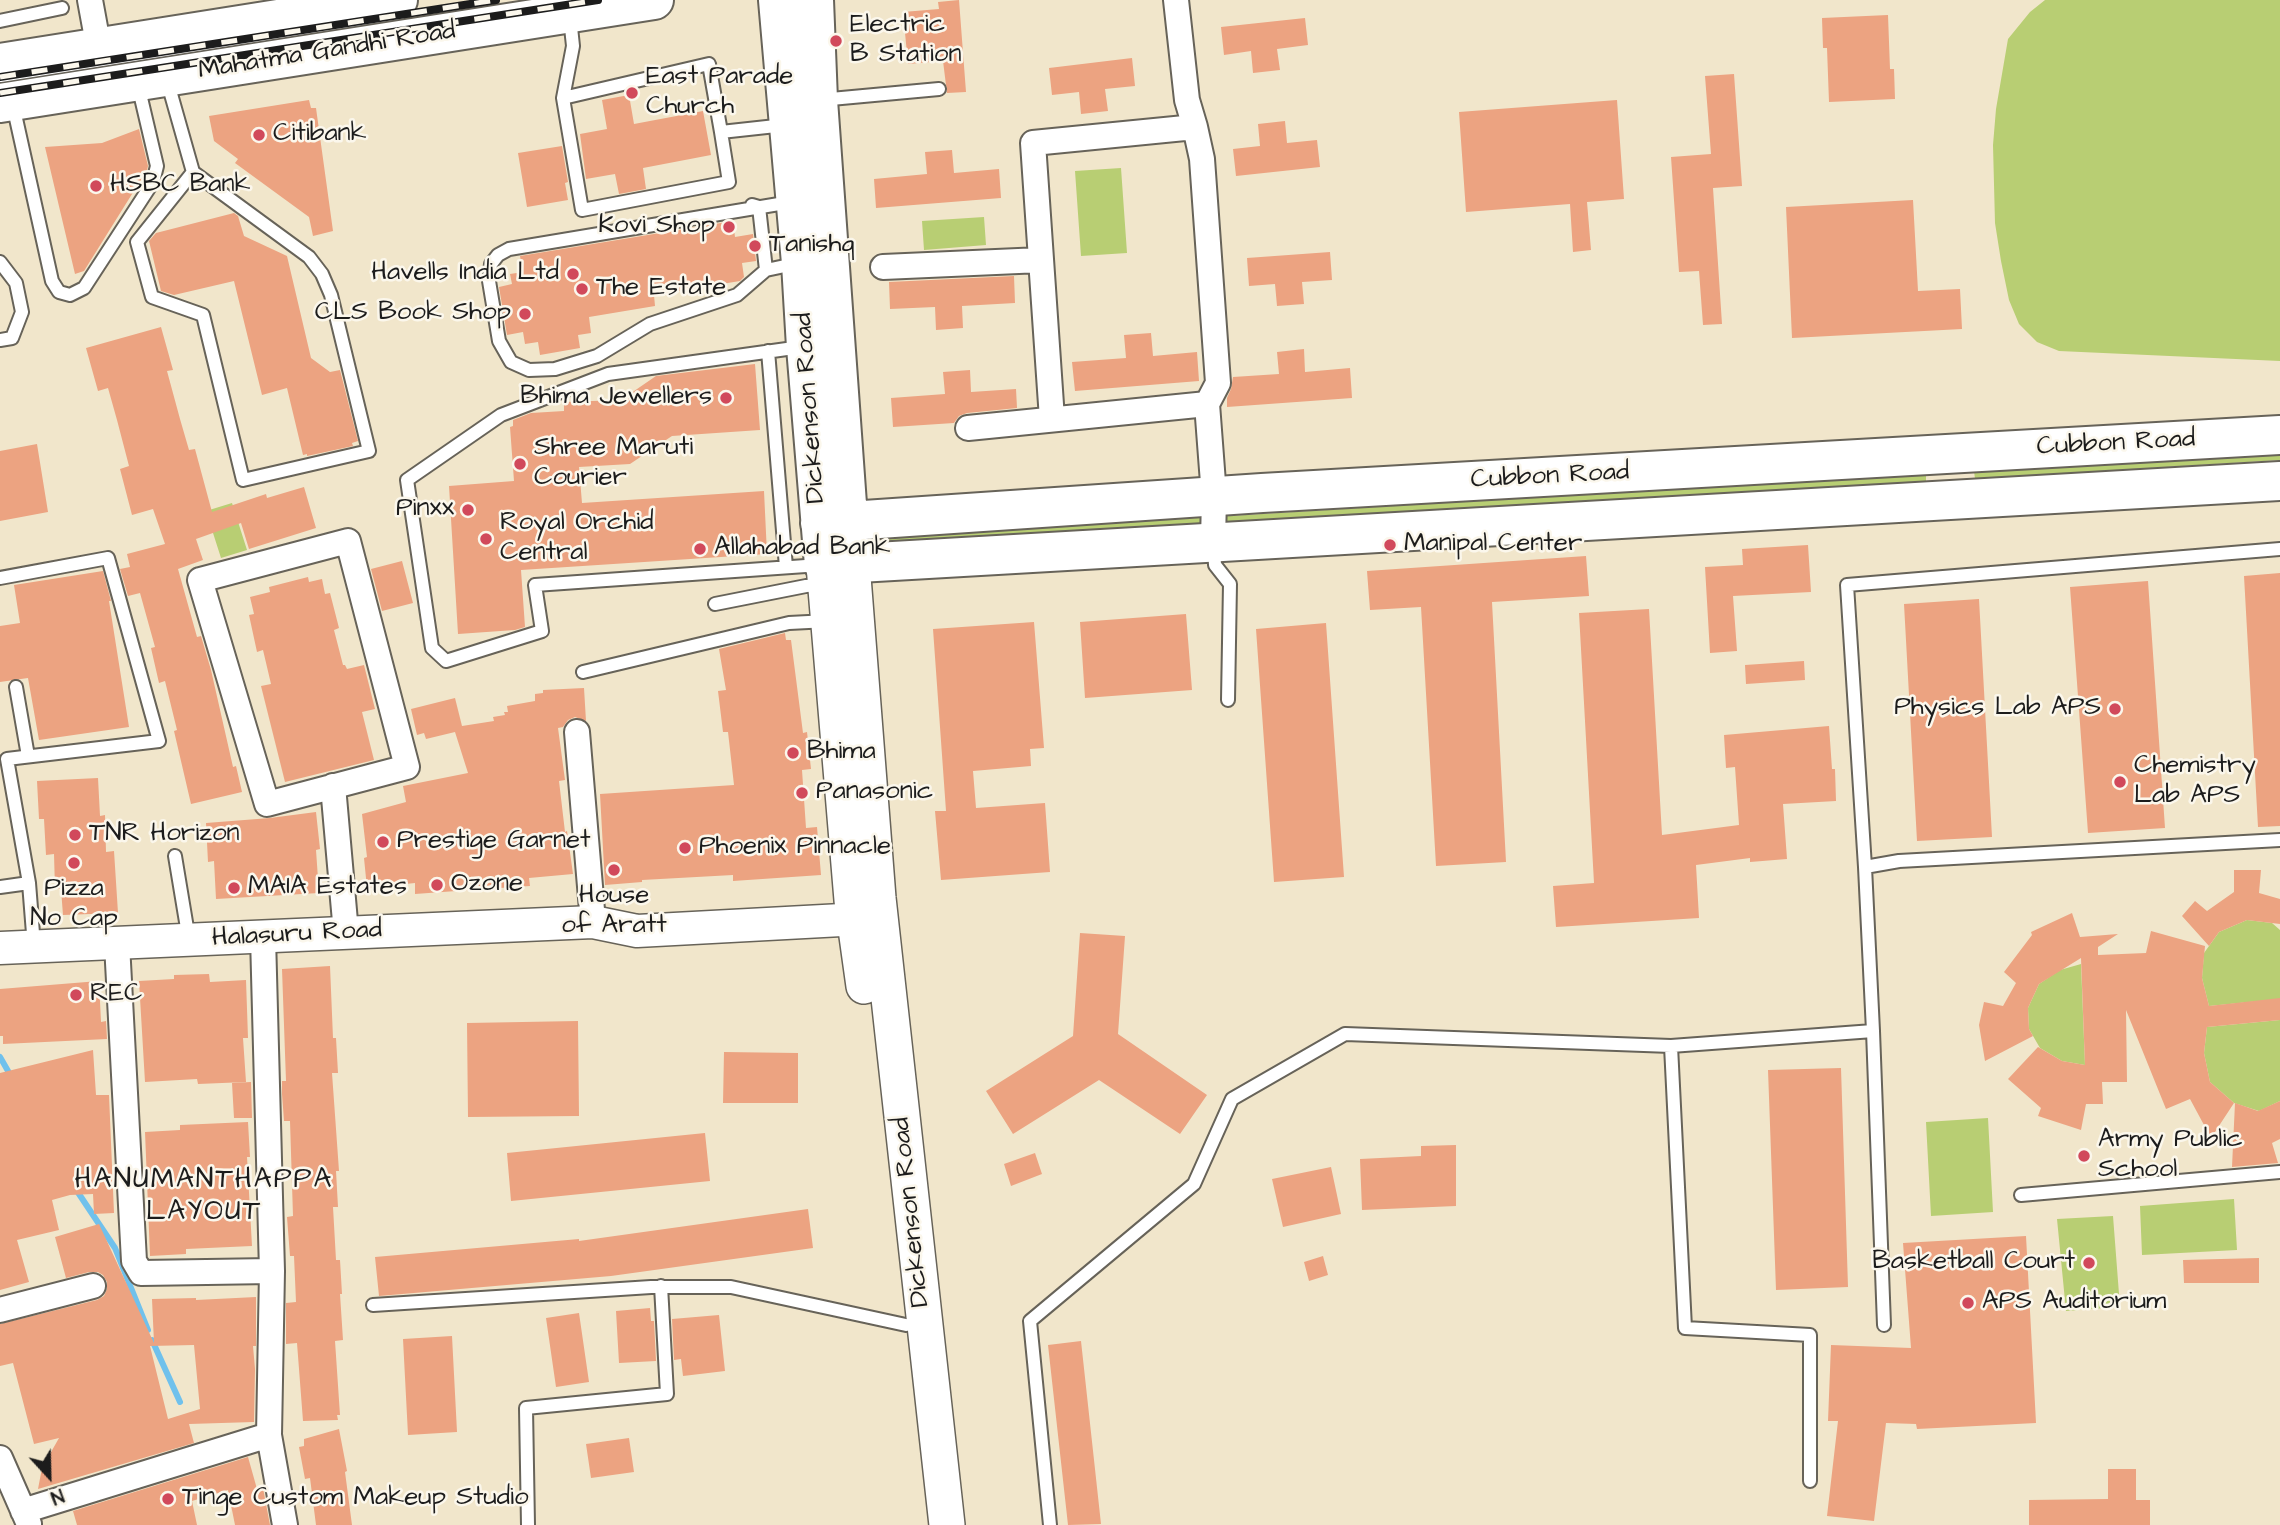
<!DOCTYPE html>
<style>
body{margin:0}
#map{position:relative;width:2280px;height:1525px;overflow:hidden;background:#f1e6cb;font-family:"Architects Daughter",sans-serif}
canvas{display:block}
.north{position:absolute;left:14px;top:1441px;width:70px;height:70px;-webkit-text-stroke:5px #fbf7ec;paint-order:stroke;rotate:158deg;font-size:19px;font-weight:700;line-height:28px;text-align:center;color:#1c1c1c}
.north::after{content:'';display:block;margin:auto;width:24px;height:32px;background:#1c1c1c;clip-path:polygon(50% 0,100% 100%,50% 72%,0 100%)}
</style>
<div id="map">
<canvas width="2280" height="1525"></canvas>
<div class="north">N</div>
</div>
<script>
const ctx = document.querySelector('canvas').getContext('2d');
ctx.lineJoin = 'round';
function fill(path, color) { ctx.fillStyle = color; ctx.fill(path, 'evenodd'); }
const poly = rows => new Path2D(rows.map(r => 'M' + r).join(''));
function trace(path, color, width, dash) { ctx.strokeStyle = color; ctx.lineWidth = width; ctx.lineCap = dash ? 'butt' : 'round'; ctx.setLineDash(dash || []); ctx.stroke(path); }
function drawText(font, color, halo, rows, align = 'center') {
  ctx.font = font + ' "Architects Daughter",sans-serif'; ctx.lineWidth = 5; ctx.setLineDash([]); ctx.textBaseline = 'middle'; ctx.strokeStyle = halo; ctx.fillStyle = color; for (const [text, x, y, turn = 0] of rows) {
    ctx.save(); ctx.translate(x, y); ctx.rotate((+turn || 0) * Math.PI / 180); ctx.textAlign = isNaN(turn) ? turn : align; if (halo) ctx.strokeText(text, 0, 0); ctx.fillText(text, 0, 0); ctx.restore();
  }
}
fill(poly([
 [2045,0,2280,0,2280,361,2059,351,2037,342,2019,324,2009,300,2001,261,1995,223,1993,145,1996,109,2008,39,2030,12],
 [1121,168,1127,253,1081,256,1075,171],
 [984,217,986,245,924,250,922,221],
 [2280,452,2280,460,1975,479,1974,471],
 [1926,473,1926,481,890,545,889,537],
 [232,503,247,550,221,558,206,511],
 [2247,920,2272,923,2280,930,2280,999,2209,1006,2202,978,2204,953,2219,932],
 [2081,964,2085,1065,2062,1061,2040,1048,2029,1029,2028,1008,2039,984,2060,970],
 [2280,1020,2280,1101,2259,1111,2234,1103,2210,1082,2204,1053,2207,1027],
 [1988,1118,1993,1212,1931,1216,1926,1122],
 [2234,1199,2237,1250,2142,1255,2140,1206],
 [2113,1216,2120,1307,2066,1311,2057,1219]
]), '#b8ce73');
trace(poly([
 [0,1057,12,1078],
 [75,1188,115,1248,148,1330],
 [152,1340,180,1402]
]), '#70c1ec', 6);
fill(poly([
 [959,0,966,92,947,93,943,61,908,64,903,12,939,9,938,2],
 [1888,15,1890,69,1894,69,1895,99,1829,102,1827,48,1823,48,1822,18],
 [1305,18,1308,45,1277,49,1280,70,1253,73,1251,51,1224,55,1221,27],
 [1132,58,1135,86,1105,89,1108,111,1081,114,1079,92,1052,95,1049,68],
 [1734,74,1742,186,1713,188,1722,324,1703,325,1699,271,1679,272,1671,157,1711,154,1705,76],
 [629,95,634,124,703,111,711,155,643,168,646,189,619,194,615,174,586,179,580,134,607,129,602,100],
 [309,100,311,108,316,108,333,231,313,236,309,217,235,163,238,159,214,141,209,116],
 [1617,100,1624,199,1587,202,1591,250,1573,252,1570,204,1466,212,1459,112],
 [1285,121,1287,143,1317,140,1320,167,1236,176,1233,149,1260,146,1258,124],
 [139,129,148,166,147,170,84,271,75,274,45,147,102,143],
 [562,146,568,182,565,183,568,200,527,207,518,153],
 [952,150,954,173,999,169,1001,198,876,208,874,179,927,174,925,152],
 [1913,200,1918,291,1960,289,1962,329,1792,338,1786,207],
 [234,213,238,216,244,236,287,256,311,358,330,372,340,370,358,441,352,443,353,446,307,456,307,454,303,455,287,388,262,395,234,281,174,295,161,291,149,241,156,233],
 [733,221,735,237,753,234,756,261,742,263,744,277,740,281,654,295,655,306,589,317,591,333,578,335,580,348,540,355,538,342,525,344,523,332,507,335,499,287,512,284,510,274,523,272,520,256],
 [1330,252,1332,280,1302,282,1304,304,1277,306,1275,284,1249,286,1247,258],
 [1014,276,1015,303,962,306,963,328,936,330,935,307,890,309,889,282],
 [161,327,173,370,167,371,180,419,189,450,195,449,212,512,266,494,267,498,304,487,316,528,249,549,241,523,196,539,203,560,178,569,197,637,201,636,211,670,233,767,236,766,242,792,191,804,174,731,177,730,165,681,159,683,151,648,155,647,140,593,128,596,120,569,130,567,127,554,165,544,153,509,132,515,120,469,129,466,117,420,108,388,98,391,86,348],
 [1151,333,1153,356,1197,352,1199,381,1075,391,1072,362,1126,358,1124,335],
 [1304,349,1305,372,1350,368,1352,398,1227,407,1227,398,1231,389,1233,377,1279,374,1277,352],
 [755,364,760,430,672,436,630,464,579,467,582,503,764,491,767,554,521,570,525,627,515,630,458,634,449,486,514,481,510,427,513,426,513,420,531,413,564,411,564,402,621,400,656,376],
 [970,370,971,392,1016,389,1017,408,967,413,959,416,954,423,893,427,891,398,945,394,943,372],
 [37,444,48,512,0,521,0,451],
 [1808,545,1811,592,1733,596,1737,651,1710,653,1705,567,1743,565,1742,549],
 [1586,556,1589,596,1492,602,1506,862,1436,866,1421,607,1370,610,1367,571],
 [402,561,413,603,382,611,371,569],
 [103,571,111,601,109,601,129,727,39,740,28,678,0,682,0,626,20,623,14,585],
 [2280,573,2280,826,2258,827,2244,576],
 [308,577,309,582,322,579,325,594,330,593,339,628,334,630,343,665,345,665,347,669,364,665,375,709,362,712,374,760,285,782,261,686,271,684,263,650,257,652,249,615,254,614,250,597,270,592,269,587],
 [2148,581,2165,828,2088,833,2070,587],
 [1979,599,1992,837,1917,841,1904,604],
 [1649,609,1662,835,1739,825,1735,767,1726,768,1724,735,1829,726,1832,769,1835,769,1836,801,1783,804,1787,859,1750,862,1750,858,1696,865,1699,918,1556,927,1553,886,1594,883,1579,613],
 [1186,614,1192,690,1085,698,1080,622],
 [1034,622,1044,748,1030,749,1031,766,973,771,976,808,1045,803,1050,872,941,880,935,811,946,811,933,629],
 [1326,623,1344,877,1274,882,1256,629],
 [785,633,786,640,791,640,803,733,807,732,811,769,802,770,806,828,817,827,821,875,733,881,733,875,642,880,642,882,605,885,600,794,734,785,728,732,723,732,718,691,726,690,719,649],
 [1804,661,1805,680,1746,684,1745,665],
 [584,688,586,721,575,717,568,720,563,727,558,728,565,780,559,781,565,832,567,831,573,874,529,878,530,886,470,890,415,894,415,883,367,888,364,858,367,857,362,814,406,802,403,786,468,773,455,732,426,739,424,733,417,735,411,709,455,698,462,726,494,721,493,717,505,715,504,712,508,712,507,706,535,701,535,694,543,693,543,690],
 [98,778,100,816,105,815,106,852,114,851,118,913,63,915,61,889,55,889,54,854,46,855,44,819,39,819,37,781],
 [316,812,320,849,316,850,319,893,216,899,214,861,208,862,206,823,270,818],
 [2234,870,2261,870,2259,893,2280,899,2280,924,2247,920,2219,932,2209,946,2182,916,2195,901,2207,911,2234,892],
 [2072,913,2080,937,2118,934,2098,947,2098,955,2146,953,2151,931,2205,946,2202,978,2209,1006,2280,998,2280,1020,2207,1027,2204,1053,2210,1082,2234,1103,2211,1138,2190,1099,2166,1109,2126,1010,2127,1082,2102,1082,2103,1104,2086,1104,2081,1130,2038,1116,2041,1108,2008,1079,2038,1047,2062,1061,2085,1065,2081,958,2039,984,2028,1008,2029,1029,2033,1036,1985,1061,1979,1025,1984,1002,2003,1006,2016,983,2004,972,2032,935,2031,932],
 [1080,933,1125,936,1118,1034,1207,1095,1180,1134,1099,1080,1013,1134,986,1091,1073,1036],
 [330,966,333,1038,336,1038,338,1073,332,1073,339,1171,336,1171,338,1207,333,1207,336,1260,340,1260,342,1294,340,1294,343,1340,335,1341,340,1415,337,1415,338,1420,303,1421,297,1343,286,1344,286,1303,296,1302,294,1256,290,1256,287,1217,293,1216,290,1121,284,1121,282,1094,282,1081,286,1081,282,969],
 [209,974,210,982,246,980,248,1038,243,1038,246,1082,198,1084,197,1079,145,1082,139,981,174,979,174,975],
 [99,981,101,1022,106,1021,107,1039,3,1044,3,1036,0,1036,0,989],
 [578,1021,579,1116,468,1117,467,1023],
 [93,1050,96,1095,109,1095,114,1213,94,1214,93,1194,70,1195,52,1200,59,1230,17,1240,29,1282,0,1290,0,1073],
 [724,1052,798,1053,798,1103,723,1103],
 [1841,1068,1848,1287,1776,1290,1768,1070],
 [251,1082,252,1118,234,1118,232,1083],
 [2280,1101,2280,1139,2272,1143,2278,1163,2232,1167,2235,1103,2258,1111],
 [248,1122,250,1157,247,1157,252,1246,186,1249,186,1254,150,1256,145,1132,180,1130,180,1125],
 [705,1133,710,1181,511,1201,507,1153],
 [1456,1145,1456,1206,1362,1210,1360,1159,1421,1156,1421,1146],
 [1035,1153,1042,1174,1011,1186,1004,1164],
 [1331,1167,1341,1214,1283,1227,1272,1179],
 [808,1209,813,1248,611,1276,379,1296,375,1257,579,1239,579,1241],
 [99,1224,154,1343,152,1299,196,1298,196,1300,256,1297,256,1346,253,1346,255,1369,254,1422,189,1424,194,1443,38,1489,42,1468,59,1438,34,1444,13,1363,0,1366,0,1324,97,1300,104,1296,107,1289,107,1282,103,1275,98,1272,89,1272,66,1278,55,1237],
 [194,1345,200,1409,168,1419,150,1346],
 [2026,1236,2036,1423,1917,1429,1916,1424,1886,1423,1874,1521,1827,1516,1838,1421,1828,1421,1831,1345,1911,1348,1903,1243],
 [1323,1256,1328,1275,1309,1281,1304,1262],
 [2259,1258,2259,1283,2184,1283,2183,1260],
 [650,1308,651,1321,654,1321,656,1361,619,1363,616,1311],
 [579,1313,589,1382,556,1387,546,1318],
 [719,1315,725,1371,683,1376,681,1359,674,1360,672,1319],
 [452,1336,457,1432,408,1435,403,1339],
 [1081,1341,1101,1524,1068,1525,1048,1345],
 [339,1429,347,1471,345,1472,352,1525,316,1525,310,1478,305,1479,299,1447,304,1446,304,1439],
 [629,1438,634,1472,591,1478,586,1444],
 [248,1457,257,1489,263,1488,270,1525,235,1525,228,1490,192,1501,197,1525,77,1525,73,1511],
 [2108,1469,2136,1469,2136,1500,2150,1500,2150,1525,2029,1525,2029,1500,2108,1499]
]), '#eca381');
const service = poly([
 [570,18,573,46,563,98,582,210,729,182,721,132],
 [0,21,62,8],
 [167,80,193,172,309,257,322,274,331,295,369,451,243,480,203,315,152,297,137,242,193,172],
 [563,98,709,64,721,132,785,125],
 [820,100,939,89],
 [13,105,52,281,59,292,70,295,84,288,153,182,157,166,138,85],
 [791,202,509,249,498,255,491,264,489,281,499,341,511,362,529,370,555,369,597,356,650,324,737,295,766,270,799,263],
 [752,205,759,207,766,270],
 [0,262,16,283,22,312,12,338,0,340],
 [801,347,608,374,501,415,407,480,432,648,446,661,542,631,535,585,820,565],
 [768,351,786,567],
 [1214,548,1215,565,1230,584,1228,700],
 [0,578,108,558,159,741,7,759,29,883,0,887],
 [715,604,806,586,825,585],
 [583,672,789,623,828,621],
 [16,687,28,756],
 [175,856,189,940],
 [1865,867,1847,585,2280,549],
 [29,883,34,946],
 [1873,1031,1884,1325],
 [1671,1046,1873,1031,1865,867,1899,861,2280,840],
 [2021,1195,2280,1172],
 [373,1305,651,1287,731,1287,906,1325],
 [528,1525,526,1408,667,1394,661,1286],
 [1050,1525,1030,1321,1194,1184,1232,1099,1345,1034,1671,1046,1685,1328,1810,1335,1810,1481]
]);
const minor = poly([
 [90,0,99,49],
 [1176,0,1187,100,1195,127],
 [883,267,1041,260],
 [1052,419,1033,143,1195,127,1202,159,1218,383,1207,404,1214,496,1213,542],
 [968,428,1207,404],
 [348,541,407,767,267,804,200,580,348,541],
 [577,732,593,922],
 [333,786,346,933],
 [263,937,272,1271,269,1435,285,1525],
 [117,944,134,1261,141,1273,272,1271],
 [0,1310,93,1286],
 [0,1458,29,1524],
 [23,1511,269,1435]
]);
const tertiary = poly([
 [0,948,593,922,637,931,879,918]
]);
const secondary = poly([
 [852,564,878,898,947,1525],
 [824,565,852,900,864,986]
]);
const primary = poly([
 [778,0,801,263,806,347,824,565,2280,481],
 [814,0,818,100,850,546],
 [0,63,398,0],
 [0,103,654,0],
 [820,523,1262,493,2280,435]
]);
trace(service, '#676359', 16);
trace(minor, '#676359', 28);
trace(tertiary, '#676359', 35);
trace(secondary, '#676359', 38);
trace(primary, '#676359', 42);
trace(service, '#fff', 12);
trace(minor, '#fff', 24);
trace(tertiary, '#fff', 32);
trace(secondary, '#fff', 35);
trace(primary, '#fff', 38);
const rail = poly([
 [0,77,496,0],
 [0,93,598,0]
]);
trace(rail, '#1c1c1c', 8);
trace(rail, '#fbf7ec', 5, [16]);
for (const [x, y, r, color] of [
 [836,41,7,"#d1495b"],
 [632,93,7,"#d1495b"],
 [259,135,7,"#d1495b"],
 [96,186,7,"#d1495b"],
 [729,227,7,"#d1495b"],
 [755,246,7,"#d1495b"],
 [573,274,7,"#d1495b"],
 [582,289,7,"#d1495b"],
 [525,314,7,"#d1495b"],
 [726,398,7,"#d1495b"],
 [520,464,7,"#d1495b"],
 [468,510,7,"#d1495b"],
 [486,539,7,"#d1495b"],
 [1390,545,7,"#d1495b"],
 [700,549,7,"#d1495b"],
 [2115,709,7,"#d1495b"],
 [793,753,7,"#d1495b"],
 [2120,782,7,"#d1495b"],
 [802,793,7,"#d1495b"],
 [75,835,7,"#d1495b"],
 [383,842,7,"#d1495b"],
 [685,848,7,"#d1495b"],
 [74,863,7,"#d1495b"],
 [614,870,7,"#d1495b"],
 [437,885,7,"#d1495b"],
 [234,888,7,"#d1495b"],
 [76,995,7,"#d1495b"],
 [2084,1156,7,"#d1495b"],
 [2089,1263,7,"#d1495b"],
 [1968,1303,7,"#d1495b"],
 [168,1499,7,"#d1495b"]
]) { const dot = new Path2D(); dot.arc(x, y, r, 0, 2 * Math.PI); ctx.fillStyle = color; ctx.fill(dot); trace(dot, '#fbf7ec', 2.5); }
drawText('26px', '#1c1c1c', '#fbf7ec', [
 ["Electric",850,26],
 ["B Station",850,56],
 ["East Parade",646,78],
 ["Church",646,108],
 ["Citibank",273,135],
 ["HSBC Bank",110,186],
 ["Kovi Shop",715,227,"right"],
 ["Tanishq",769,246],
 ["Havells India Ltd",559,274,"right"],
 ["The Estate",596,289],
 ["CLS Book Shop",511,314,"right"],
 ["Bhima Jewellers",712,398,"right"],
 ["Shree Maruti",534,449],
 ["Courier",534,479],
 ["Pinxx",454,510,"right"],
 ["Royal Orchid",500,524],
 ["Central",500,554],
 ["Manipal Center",1404,545],
 ["Allahabad Bank",714,549],
 ["Physics Lab APS",2101,709,"right"],
 ["Bhima",807,753],
 ["Chemistry",2134,767],
 ["Lab APS",2134,797],
 ["Panasonic",816,793],
 ["TNR Horizon",89,835],
 ["Prestige Garnet",397,842],
 ["Phoenix Pinnacle",699,848],
 ["Ozone",451,885],
 ["MAIA Estates",248,888],
 ["Pizza",74,890,"center"],
 ["No Cap",74,920,"center"],
 ["House",614,897,"center"],
 ["of Aratt",614,927,"center"],
 ["REC",90,995],
 ["Army Public",2098,1141],
 ["School",2098,1171],
 ["Basketball Court",2075,1263,"right"],
 ["APS Auditorium",1982,1303],
 ["Tinge Custom Makeup Studio",182,1499]
], 'left');
drawText('26px', '#1c1c1c', '#fbf7ec', [
 ["Mahatma Gandhi Road",327,52,-9],
 ["Dickenson Road",811,408,-94],
 ["Cubbon Road",2116,444,-3],
 ["Cubbon Road",1550,477,-3],
 ["Halasuru Road",297,935,-3],
 ["Dickenson Road",912,1212,-96]
]);
ctx.letterSpacing = '2px';
drawText('28px', '#1c1c1c', '#fbf7ec', [
 ["HANUMANTHAPPA",204,1181],
 ["LAYOUT",204,1213]
]);
ctx.letterSpacing = '0px';
</script>
